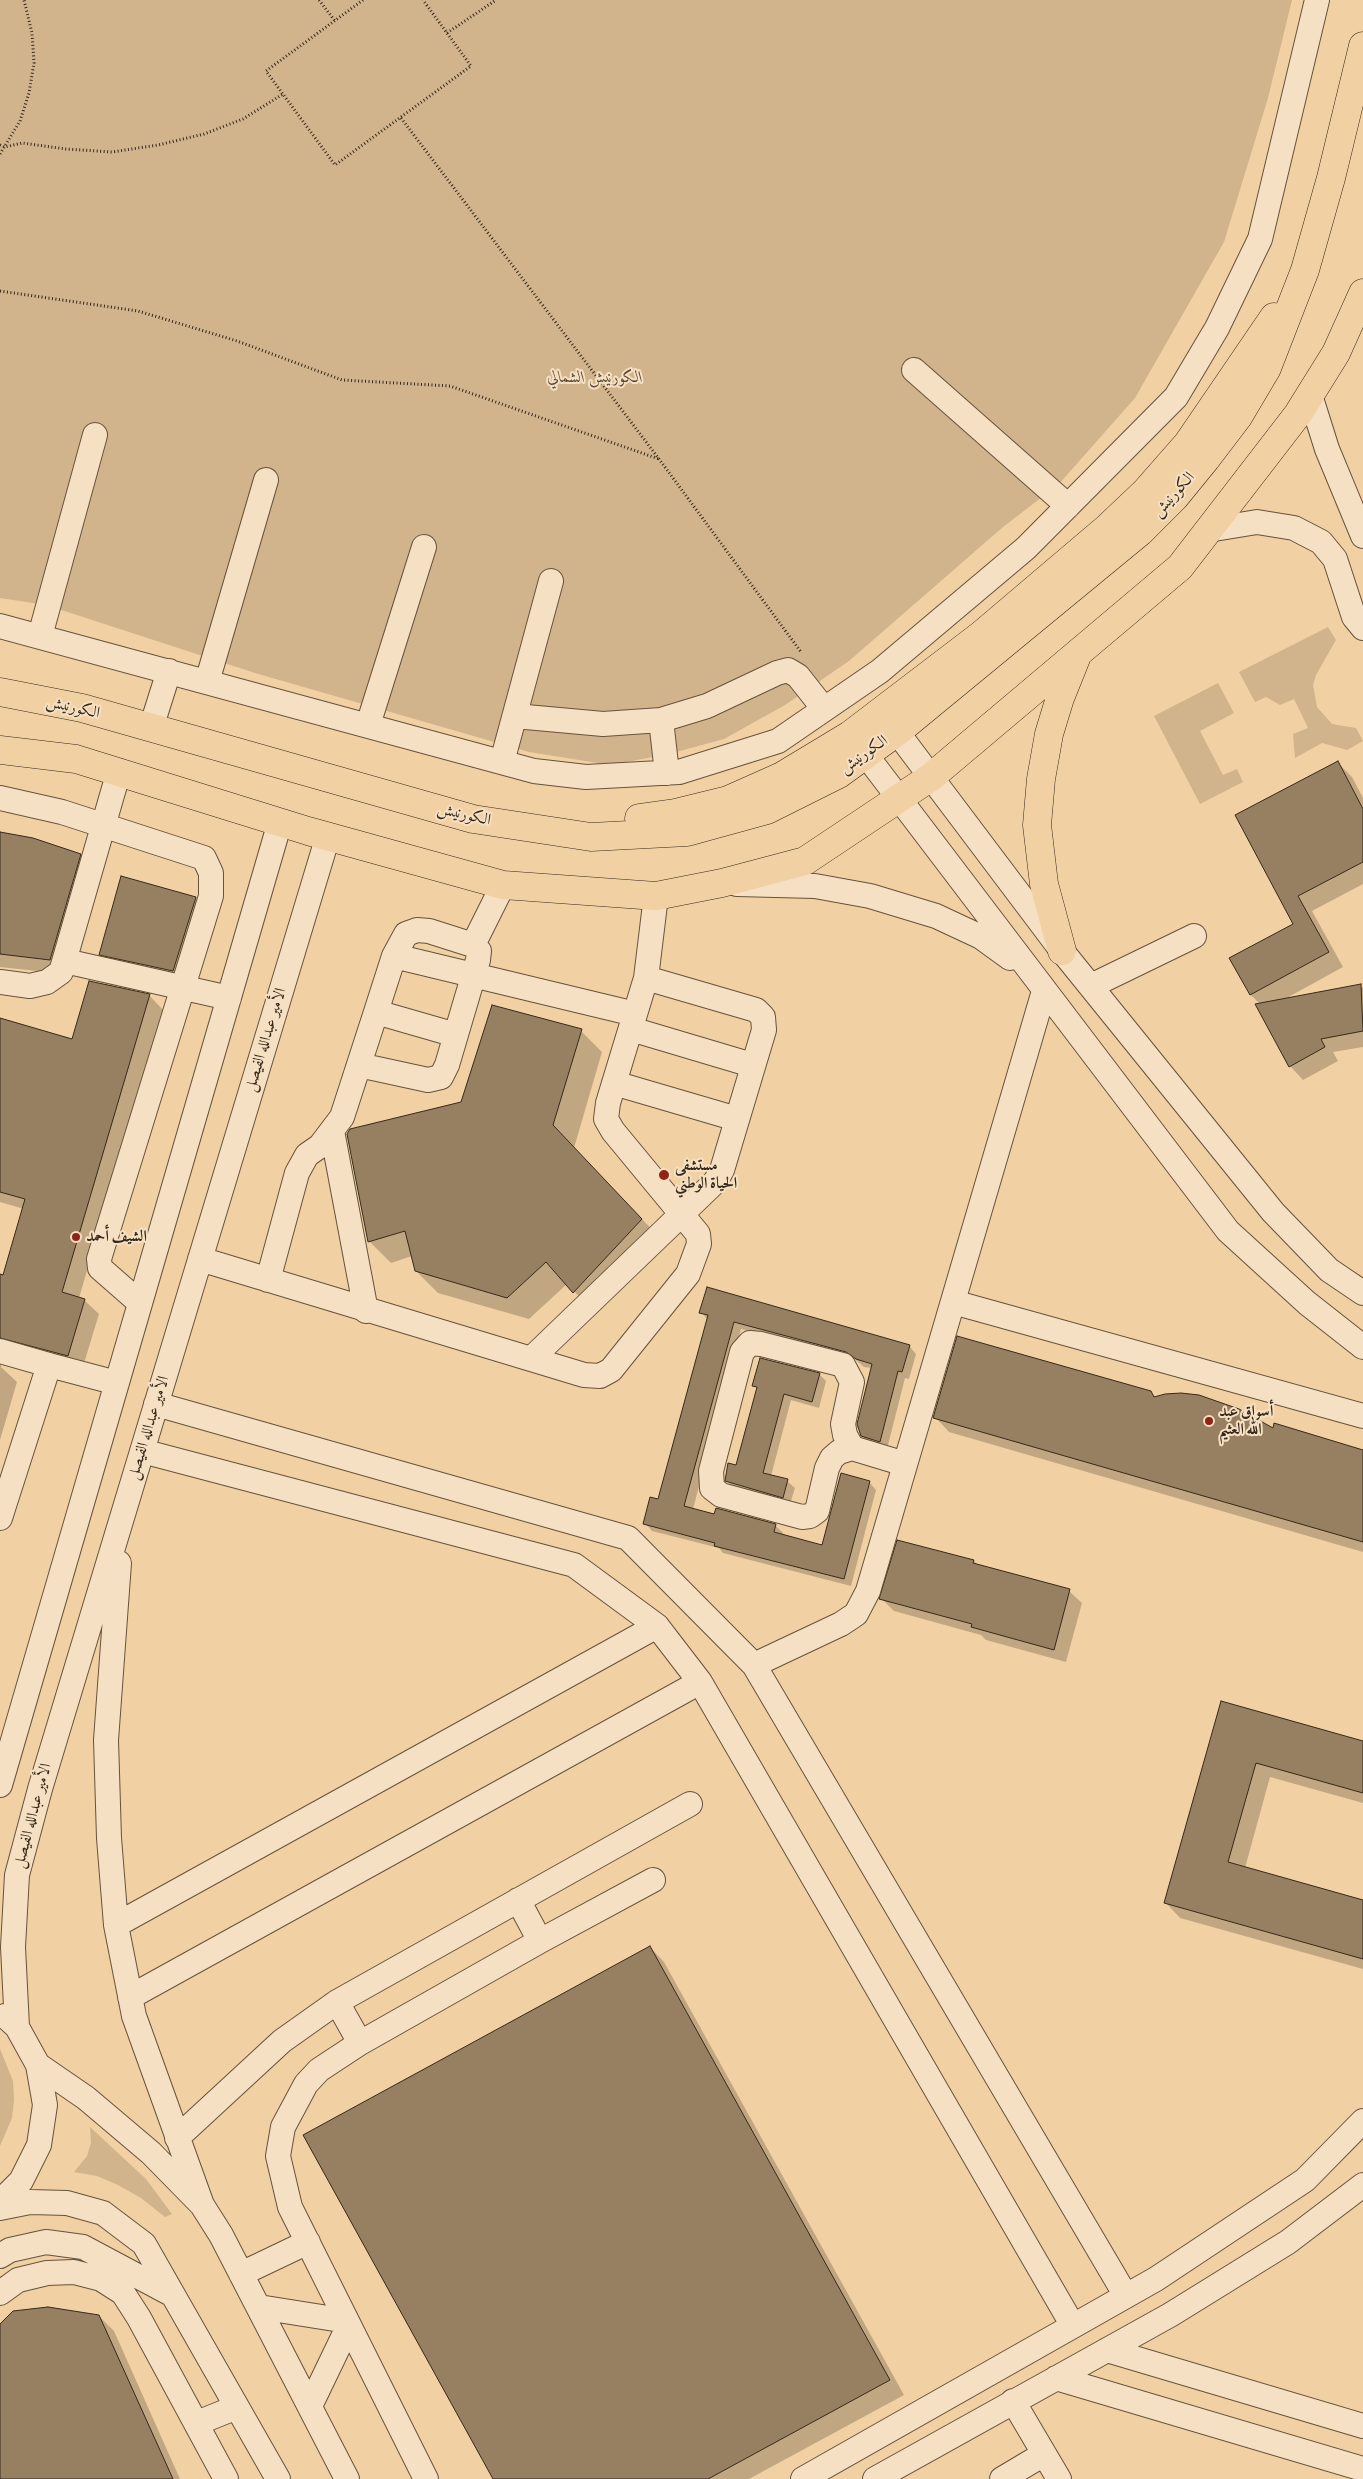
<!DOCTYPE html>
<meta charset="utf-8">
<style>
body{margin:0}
canvas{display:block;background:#f1d0a3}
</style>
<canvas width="1363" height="2479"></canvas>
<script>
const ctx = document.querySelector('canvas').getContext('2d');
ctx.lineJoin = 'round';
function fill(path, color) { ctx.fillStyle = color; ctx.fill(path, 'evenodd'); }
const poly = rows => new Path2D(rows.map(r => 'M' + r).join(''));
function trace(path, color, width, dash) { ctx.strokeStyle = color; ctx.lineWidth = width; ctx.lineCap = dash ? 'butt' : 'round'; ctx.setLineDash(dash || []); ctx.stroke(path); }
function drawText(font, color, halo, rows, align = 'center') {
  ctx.font = font + ' "Libre Bodoni",Amiri,serif'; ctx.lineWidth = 4; ctx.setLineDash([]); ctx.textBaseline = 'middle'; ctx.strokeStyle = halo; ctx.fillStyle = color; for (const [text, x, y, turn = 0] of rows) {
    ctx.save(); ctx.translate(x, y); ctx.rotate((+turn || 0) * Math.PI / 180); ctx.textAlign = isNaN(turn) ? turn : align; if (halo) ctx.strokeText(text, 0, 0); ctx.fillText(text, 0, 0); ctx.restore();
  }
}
fill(poly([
 [0,0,1292,0,1268,98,1224,242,1135,398,1059,484,1003,527,849,661,785,705,724,739,669,754,610,765,529,752,255,673,46,605,0,598],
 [1328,627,1336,640,1316,675,1313,685,1317,707,1332,724,1356,728,1363,741,1347,750,1322,743,1295,758,1293,734,1308,728,1294,699,1280,705,1266,697,1255,702,1239,672],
 [1218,683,1234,713,1200,731,1223,775,1237,769,1243,782,1200,804,1154,716],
 [0,2049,13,2081,14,2100,12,2118,0,2146],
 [90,2127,146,2179,172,2214,165,2217,141,2198,118,2185,97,2176,74,2172,87,2156,91,2143]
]), '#d1b48c');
fill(poly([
 [1337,762,1352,777,1363,798,1363,884,1312,911,1343,967,1283,1000,1361,986,1363,988,1363,1047,1333,1052,1338,1061,1303,1080,1290,1066,1261,1005,1251,995,1231,959,1295,924,1236,815],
 [0,833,80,855,95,870,65,974,0,967],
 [196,898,210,913,188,985,115,969,100,954],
 [149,995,163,1010,79,1298,84,1300,99,1314,82,1370,1,1362,1,1367,17,1382,0,1440,0,1275,4,1276,24,1209,0,1202,0,1020,73,1041],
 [581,1031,602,1052,574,1148,663,1241,595,1313,567,1284,529,1319,438,1293,416,1271,412,1256,391,1263,369,1241,462,1103],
 [701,1312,909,1346,916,1354,909,1379,905,1378,887,1449,870,1444,862,1436,872,1368,864,1367,855,1359,741,1329,693,1509,715,1516,775,1525,783,1533,782,1536,823,1547,869,1482,876,1490,851,1586,723,1553,719,1548,652,1531,645,1523,659,1501,708,1320],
 [819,1374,826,1381,819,1408,791,1400,771,1476,787,1481,795,1488,790,1504,734,1488,727,1481,737,1467,758,1389,754,1385],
 [1150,1392,1156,1398,1274,1430,1363,1451,1363,1552,949,1432,935,1417],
 [974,1561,979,1566,1069,1591,1082,1603,1066,1662,986,1640,981,1635,894,1611,881,1598],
 [1221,1702,1363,1742,1363,1803,1270,1777,1245,1868,1363,1901,1363,1969,1180,1918,1166,1903],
 [650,1947,664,1962,904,2395,749,2479,494,2479],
 [99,2316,114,2331,180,2479,0,2479,0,2325]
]), '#0003');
const building = poly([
 [1338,761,1363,809,1363,862,1298,896,1329,952,1250,995,1229,958,1293,924,1235,815,1338,761],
 [0,832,33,838,81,854,50,960,0,954,0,832],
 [121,876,196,897,173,971,99,955,121,876],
 [89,981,150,994,62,1292,85,1299,68,1356,0,1338,0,1274,3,1275,25,1199,0,1192,0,1018,72,1039,89,981],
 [1361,984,1363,1031,1321,1039,1325,1047,1289,1067,1255,1004,1361,984],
 [492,1005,582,1029,553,1125,642,1219,573,1293,546,1262,507,1298,415,1271,405,1231,368,1242,347,1134,350,1129,461,1102,492,1005],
 [707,1287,910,1345,902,1372,898,1371,880,1442,861,1436,857,1424,872,1364,856,1359,846,1352,734,1322,684,1506,714,1514,716,1508,776,1524,774,1532,822,1545,841,1473,870,1481,844,1579,714,1546,715,1543,643,1524,650,1497,658,1499,708,1315,699,1313,707,1287],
 [957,1336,1151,1391,1154,1397,1165,1394,1181,1393,1199,1395,1239,1409,1273,1428,1274,1423,1363,1450,1363,1542,933,1418,957,1336],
 [760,1358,820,1373,812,1402,784,1394,763,1473,788,1479,783,1498,725,1481,728,1463,736,1465,757,1387,752,1386,760,1358],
 [897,1540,974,1560,973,1563,1070,1589,1054,1650,971,1627,972,1624,879,1599,897,1540],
 [1221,1701,1363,1741,1363,1793,1256,1763,1228,1862,1363,1900,1363,1959,1164,1903,1221,1701],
 [650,1946,890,2380,708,2479,493,2479,303,2135,650,1946],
 [48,2307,99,2315,173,2479,0,2479,0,2324,13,2311,48,2307]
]);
fill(building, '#978061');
trace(building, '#36291a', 1);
const minor = poly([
 [914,370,1068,506],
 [1310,395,1327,449,1363,536],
 [1208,530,1257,522,1294,528,1321,542,1335,559,1354,617,1363,628],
 [0,626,534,771,586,777,679,772,778,741,880,671,1026,548,1176,397,1217,328,1260,239,1317,0],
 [40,636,95,435],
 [207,682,266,480],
 [515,716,603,724,661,720,707,706,777,673,788,670,798,676,824,709],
 [661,720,667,773],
 [368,725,424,547],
 [151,728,169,671],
 [897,732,1062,951,1273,1212,1329,1270,1363,1293],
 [866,755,1228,1231,1307,1303,1363,1347],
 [502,762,551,581],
 [0,798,62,812,204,858,211,873,211,896,99,1259,100,1268,140,1303],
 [737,884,815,886,870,896,936,916,981,937,1010,958],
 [473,945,503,885],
 [394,956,635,1014],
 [65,961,229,998],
 [0,982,30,986,47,982,61,972,119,771],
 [1091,986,1194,936],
 [376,1012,456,1035],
 [631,1029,752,1065],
 [614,1083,737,1119],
 [332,1131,366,1311],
 [200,1259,584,1375,600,1376,611,1370,688,1274,699,1244,698,1234,613,1131,606,1119,608,1103,646,978,656,896],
 [268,1280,297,1173,307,1155,320,1146,342,1117,376,1012,394,956,406,934,417,930,429,931,473,945,479,951,478,960,447,1065,441,1077,428,1080,359,1065],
 [953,1302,1363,1416],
 [0,1351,49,1365],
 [531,1359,715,1182,722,1170,764,1030,763,1017,756,1010,646,978],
 [156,1404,628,1538,754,1665,1126,2296],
 [852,1448,845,1435,843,1424,852,1382,843,1365,761,1344,750,1343,742,1352,711,1471,712,1488,721,1495,802,1517,810,1516,817,1511,827,1468,832,1458,839,1452,852,1448,905,1464],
 [142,1451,574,1565,657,1626,700,1682,1073,2326],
 [0,1518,49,1365,117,1383],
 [119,1563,106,1740,109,1838,116,1925,134,2016,202,2205],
 [754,1665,841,1624,856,1614,868,1591,1044,991],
 [0,1785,280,822],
 [518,1900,540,1941],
 [116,1925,657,1626],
 [130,1997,700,1682],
 [337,2002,360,2043],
 [17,2027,13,1947,17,1875,40,1789,328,836],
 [38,2065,86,2098,151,2153,202,2205,221,2235,347,2479],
 [177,2138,282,2041,337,2002,690,1804],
 [0,2202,21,2181,39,2145,45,2105,38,2065,17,2027,5,2016],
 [0,2208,30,2202,67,2203,103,2213,144,2244,278,2479],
 [0,2256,10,2250,46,2242,83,2247,173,2295],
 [241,2274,308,2242],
 [0,2293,18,2280,47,2273,74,2272,101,2279,123,2293,139,2318,226,2479],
 [259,2307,347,2321],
 [1107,2350,1363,2426],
 [1056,2378,1363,2469],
 [1013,2401,1059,2479],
 [310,2406,349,2325],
 [197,2423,237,2407],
 [426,2479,290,2207,278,2156,283,2127,306,2084,319,2070,360,2043,540,1941,653,1880],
 [803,2479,1156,2279,1305,2180,1363,2121],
 [875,2479,1170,2315,1288,2242,1363,2185],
 [1002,2479,1044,2454]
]);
const major = poly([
 [0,692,82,708,473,819,591,837,687,832,767,810,839,774,897,732,1140,532,1175,497,1206,459,1238,417,1267,368,1305,270,1331,178,1363,46],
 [0,750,76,759,308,831,503,885,656,896,722,883,805,861,931,777,1180,567,1298,414,1336,353,1363,293],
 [639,818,675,813,728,800,782,776,850,735,981,635,1107,528,1145,492,1188,443,1274,317],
 [1062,951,1044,884,1037,825,1041,779,1049,734,1060,698,1076,658]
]);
trace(minor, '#65533c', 26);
trace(major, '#36291a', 29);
trace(poly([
 [319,0,335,21],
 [363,0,266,71,335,165,471,66,423,0],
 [447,33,496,0],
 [401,118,659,459,801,652],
 [0,145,5,147,22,143,66,149,112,152,158,145,204,134,243,119,283,94],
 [0,154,20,121,29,93,34,63,32,33,24,0],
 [0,291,138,311,237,341,342,380,450,386,659,459]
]), '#36291a', 3, [1, 2.5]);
trace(minor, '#f6e0c3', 24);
trace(major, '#f1d0a3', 28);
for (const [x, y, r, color] of [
 [664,1175,6,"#8f2418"],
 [76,1237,5,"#8f2418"],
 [1209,1421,5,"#8f2418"]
]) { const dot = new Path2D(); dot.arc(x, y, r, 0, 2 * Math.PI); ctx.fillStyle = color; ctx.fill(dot); trace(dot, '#f6e0c3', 2); }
drawText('italic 16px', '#554531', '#f6e0c3', [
 ["الكورنيش الشمالي",595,378]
]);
drawText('16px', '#36291a', '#f6e0c3', [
 ["الكورنيش",1174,495,-48],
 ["الكورنيش",73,708,13],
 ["الكورنيش",864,755,-35],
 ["الكورنيش",464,815,13],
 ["الأمير عبدالله الفيصل",266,1040,-73],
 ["الأمير عبدالله الفيصل",149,1428,-73],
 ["الأمير عبدالله الفيصل",33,1816,-75]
]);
drawText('bold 16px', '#36291a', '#f6e0c3', [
 ["مستشفى",675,1166],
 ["الحياة الوطني",675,1184],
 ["الشيف أحمد",86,1237],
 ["أسواق عبد",1219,1412],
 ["الله العثيم",1219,1430]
], 'left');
</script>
